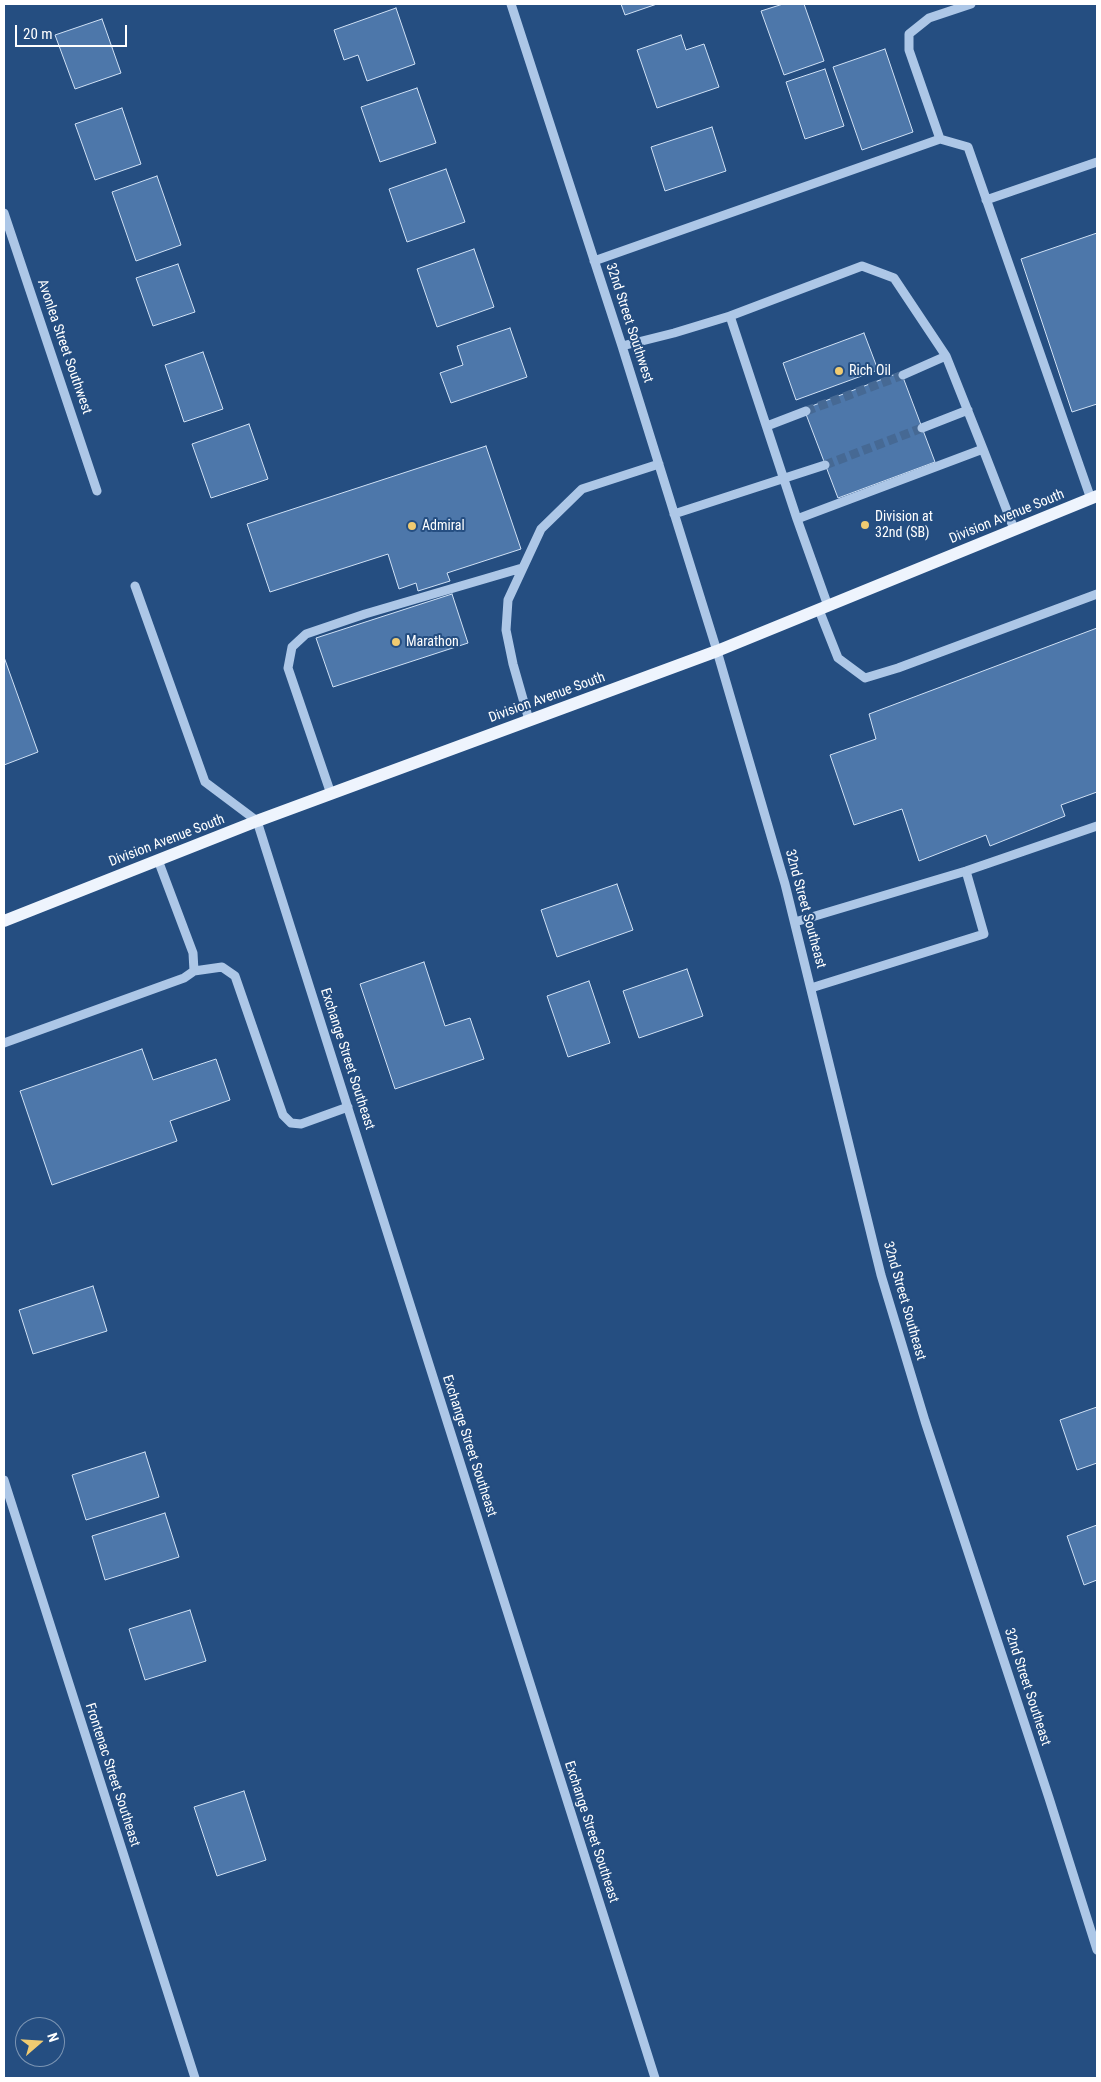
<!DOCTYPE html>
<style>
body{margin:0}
#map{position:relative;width:1101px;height:2082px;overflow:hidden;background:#254e81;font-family:"Roboto Condensed",sans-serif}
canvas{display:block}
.frame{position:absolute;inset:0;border:5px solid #fff;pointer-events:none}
.north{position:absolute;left:15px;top:2017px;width:50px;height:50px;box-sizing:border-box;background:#254e81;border:1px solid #7c95b3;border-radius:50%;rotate:71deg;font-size:14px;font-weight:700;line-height:20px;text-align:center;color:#fff}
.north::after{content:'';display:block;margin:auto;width:18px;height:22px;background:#f0cb71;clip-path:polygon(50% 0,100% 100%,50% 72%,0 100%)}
.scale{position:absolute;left:15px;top:25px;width:112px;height:22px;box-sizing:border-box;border:2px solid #fff;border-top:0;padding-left:6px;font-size:15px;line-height:18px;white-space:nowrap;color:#fff;-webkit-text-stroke:4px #254e81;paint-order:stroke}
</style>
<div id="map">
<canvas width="1101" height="2082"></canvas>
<div class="frame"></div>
<div class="north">N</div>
<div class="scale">20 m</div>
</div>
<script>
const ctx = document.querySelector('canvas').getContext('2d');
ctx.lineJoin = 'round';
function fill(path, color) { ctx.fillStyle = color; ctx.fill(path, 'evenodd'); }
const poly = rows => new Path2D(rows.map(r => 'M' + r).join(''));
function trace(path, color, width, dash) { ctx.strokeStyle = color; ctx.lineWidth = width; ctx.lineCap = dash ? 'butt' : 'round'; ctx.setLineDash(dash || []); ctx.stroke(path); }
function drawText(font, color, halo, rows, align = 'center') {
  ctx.font = font + ' "Roboto Condensed",sans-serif'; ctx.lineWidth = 4; ctx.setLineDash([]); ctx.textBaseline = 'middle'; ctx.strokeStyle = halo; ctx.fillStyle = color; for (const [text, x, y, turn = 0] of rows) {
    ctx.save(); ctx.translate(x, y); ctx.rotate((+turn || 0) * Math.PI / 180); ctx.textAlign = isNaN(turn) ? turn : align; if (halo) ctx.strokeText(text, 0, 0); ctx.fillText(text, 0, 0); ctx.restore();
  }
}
const building = poly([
 [621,4,657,4,625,15,621,4],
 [783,4,804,4,824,61,784,75,761,11,783,4],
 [396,8,415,64,367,81,358,55,344,60,334,30,396,8],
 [102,19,121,73,75,89,55,35,102,19],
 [681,35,686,50,704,44,719,87,657,108,637,50,681,35],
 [885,49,913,132,862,150,833,67,885,49],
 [825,69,844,126,805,139,786,82,825,69],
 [417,88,436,143,380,162,361,107,417,88],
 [122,108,141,164,95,180,75,124,122,108],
 [712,127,726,171,665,191,651,147,712,127],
 [446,169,465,222,407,242,389,189,446,169],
 [157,176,181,245,136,261,112,192,157,176],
 [1097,233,1097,404,1072,412,1021,259,1097,233],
 [474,249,494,307,437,327,417,269,474,249],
 [178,264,195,312,153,326,136,278,178,264],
 [510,328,527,377,451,403,440,373,463,365,457,346,510,328],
 [864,333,878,370,796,400,783,363,864,333],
 [203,352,223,409,184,422,165,365,203,352],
 [901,372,935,462,838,498,804,409,901,372],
 [249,424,268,479,211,498,192,444,249,424],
 [486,446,521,549,447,573,450,581,418,591,416,583,399,589,388,554,270,592,247,524,486,446],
 [452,594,468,643,333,687,316,638,452,594],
 [1097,628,1097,792,1061,805,1065,816,990,846,986,835,919,861,902,809,854,825,830,755,876,739,869,714,1097,628],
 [4,657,38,752,4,765,4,657],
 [617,884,633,930,557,957,541,910,617,884],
 [424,962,445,1026,470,1018,484,1059,395,1089,360,984,424,962],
 [687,969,703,1016,639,1038,623,991,687,969],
 [589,981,610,1043,568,1057,547,996,589,981],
 [142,1049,153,1080,216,1059,230,1100,170,1121,177,1141,52,1185,20,1091,142,1049],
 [93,1286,107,1331,33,1354,19,1310,93,1286],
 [1097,1407,1097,1463,1077,1470,1060,1420,1097,1407],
 [145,1452,159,1497,86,1520,72,1475,145,1452],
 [165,1513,179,1557,105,1580,92,1536,165,1513],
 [1097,1525,1097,1580,1084,1585,1067,1536,1097,1525],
 [190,1610,206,1661,145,1680,129,1629,190,1610],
 [244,1791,266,1860,217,1876,194,1807,244,1791]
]);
fill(building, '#4d77aa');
trace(building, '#d0e1f5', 1);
trace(poly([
 [806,411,903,375],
 [825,465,922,428]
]), '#466994', 9, [9, 4.5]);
trace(poly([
 [511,4,622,346,717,651,785,884,881,1275,925,1421,1049,1798,1097,1950],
 [940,139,909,50,909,34,929,18,971,4],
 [986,200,1097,162],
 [4,213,97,491],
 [594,261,940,139,968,147,1091,499],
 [730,316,862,266,894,278,946,356],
 [622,346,674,333,730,316,797,519,828,606],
 [903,375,946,356,983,449],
 [767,426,806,411],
 [922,428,968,410],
 [674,514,825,465],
 [797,519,983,449,1014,529],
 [135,586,205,782,257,821,655,2078],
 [819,610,838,658,865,678,898,668,1097,594],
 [529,720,513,664,506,630,508,600,541,529,582,489,659,464],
 [331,794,288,668,292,647,306,634,365,614,522,568],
 [158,860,193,953,194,971],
 [795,922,966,871,1097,826],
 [811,988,984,934,966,871],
 [4,1043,184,978,194,971,222,967,235,976,283,1115,291,1123,301,1124,348,1107],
 [4,1480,195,2078]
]), '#adc7e7', 9);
trace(poly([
 [4,921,257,821,717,651,1097,496]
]), '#eef4fd', 12);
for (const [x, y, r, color] of [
 [839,371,5,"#f0cb71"],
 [865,525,5,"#f0cb71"],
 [412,526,5,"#f0cb71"],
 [396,642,5,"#f0cb71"]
]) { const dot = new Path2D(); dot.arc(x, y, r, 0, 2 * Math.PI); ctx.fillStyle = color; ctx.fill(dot); trace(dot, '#254e81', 2); }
drawText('14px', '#fff', '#254e81', [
 ["32nd Street Southwest",629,323,72],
 ["Avonlea Street Southwest",64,347,71],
 ["Division Avenue South",1007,517,-22],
 ["Division Avenue South",547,698,-20],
 ["Division Avenue South",167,841,-21],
 ["32nd Street Southeast",805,909,75],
 ["Exchange Street Southeast",347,1059,72],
 ["32nd Street Southeast",904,1301,74],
 ["Exchange Street Southeast",469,1446,72],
 ["32nd Street Southeast",1027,1687,72],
 ["Frontenac Street Southeast",112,1775,72],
 ["Exchange Street Southeast",591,1832,72]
]);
drawText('14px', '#fff', '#254e81', [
 ["Rich Oil",849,371],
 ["Division at",875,517],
 ["32nd (SB)",875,533],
 ["Admiral",422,526],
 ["Marathon",406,642]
], 'left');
</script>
